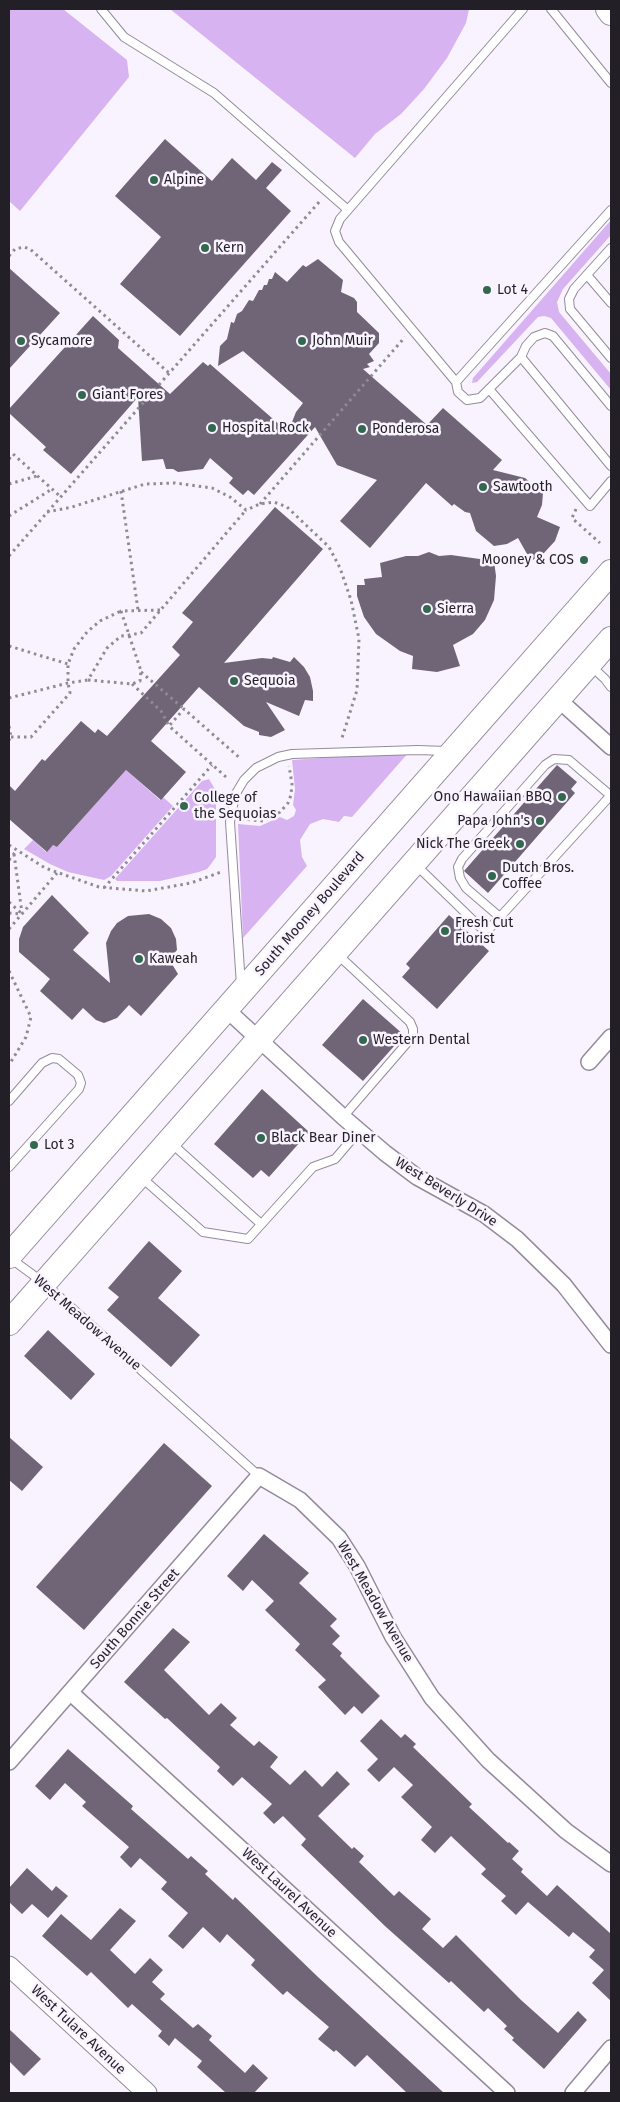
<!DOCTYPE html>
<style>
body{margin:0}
#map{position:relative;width:620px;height:2102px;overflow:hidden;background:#f9f3ff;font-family:"Fira Sans",sans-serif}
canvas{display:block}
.frame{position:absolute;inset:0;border:10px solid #231f26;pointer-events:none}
</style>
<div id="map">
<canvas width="620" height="2102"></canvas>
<div class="frame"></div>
</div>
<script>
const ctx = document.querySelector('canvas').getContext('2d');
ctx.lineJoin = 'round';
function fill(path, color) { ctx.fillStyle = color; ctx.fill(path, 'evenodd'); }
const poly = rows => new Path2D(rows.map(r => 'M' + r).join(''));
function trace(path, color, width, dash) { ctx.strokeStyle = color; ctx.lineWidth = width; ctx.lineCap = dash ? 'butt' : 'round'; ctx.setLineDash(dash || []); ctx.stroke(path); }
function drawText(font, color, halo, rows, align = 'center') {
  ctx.font = font + ' "Fira Sans",sans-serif'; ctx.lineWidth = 5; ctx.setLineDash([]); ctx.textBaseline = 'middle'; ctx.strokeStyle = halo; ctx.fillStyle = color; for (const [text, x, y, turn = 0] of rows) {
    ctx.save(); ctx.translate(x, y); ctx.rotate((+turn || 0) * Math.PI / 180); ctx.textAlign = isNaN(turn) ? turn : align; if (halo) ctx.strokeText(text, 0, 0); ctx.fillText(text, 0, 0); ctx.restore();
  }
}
fill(poly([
 [9,9,63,9,127,60,129,77,20,211,9,201],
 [170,9,469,9,466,23,447,58,424,89,401,114,375,134,355,158],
 [611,220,611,235,563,289,557,302,559,312,611,374,611,390,551,318,544,316,538,317,477,382,472,383,473,378],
 [409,752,352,817,344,816,339,822,323,819,310,824,300,840,302,857,307,866,243,938,238,824,260,826,280,817,287,820,294,816,296,810,293,805,295,789,292,760],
 [126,770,160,800,163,797,173,806,111,876,104,880,68,872,50,864,24,849,33,840,46,852,53,845,57,847],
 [209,779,216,791,216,857,211,864,207,869,199,872,160,881,117,881,115,879,202,781]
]), '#d7b3f1');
fill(poly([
 [165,139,212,181,232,158,256,180,272,162,282,170,266,188,291,211,180,336,120,284,161,237,115,196],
 [318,259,343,280,341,292,354,298,357,302,357,312,379,333,379,343,369,354,374,361,367,364,370,367,363,369,427,425,443,408,502,460,493,470,525,478,543,493,542,505,537,517,560,527,555,541,544,553,531,561,518,538,507,544,494,546,476,531,470,513,465,512,454,504,452,506,426,483,370,548,340,521,377,480,337,465,315,427,254,495,248,490,243,495,229,483,233,478,210,458,203,469,178,472,173,469,166,469,163,459,142,461,138,397,71,474,43,450,46,447,9,413,9,409,93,316,119,340,118,348,170,394,203,362,208,366,210,364,288,432,296,412,303,403,243,351,218,366,220,346,227,339,231,322,234,323,237,314,242,311,249,300,253,301,259,290,262,290,264,285,267,285,269,279,272,279,275,272,287,282,303,265,306,267],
 [9,268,60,313,9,369],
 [275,507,323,549,224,663,262,658,272,659,273,657,290,662,294,657,304,667,310,677,313,691,313,701,305,700,299,716,266,702,285,730,271,737,259,735,259,732,244,726,199,687,151,741,186,772,161,800,126,770,57,847,53,845,47,852,9,819,9,785,15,791,42,759,45,761,81,721,95,733,98,729,107,736,180,655,172,647,193,622,182,613],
 [429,552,439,556,451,555,494,561,496,576,494,600,485,620,473,634,453,645,460,666,437,672,412,669,413,656,400,651,376,634,364,617,357,596,357,585,365,585,364,579,382,577,380,563,406,556,418,556],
 [557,765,577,782,571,789,575,793,488,893,464,871],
 [52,895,89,933,73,950,110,983,106,943,111,931,117,923,128,916,149,914,161,919,171,928,176,939,177,950,169,959,178,974,141,1016,129,1005,117,1018,104,1023,96,1020,83,1008,72,1020,40,991,50,979,19,952,19,939,23,927],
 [449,915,489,951,437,1009,402,977,410,968,406,964],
 [363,999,404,1035,363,1081,322,1045],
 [262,1089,309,1132,269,1177,261,1170,253,1178,214,1144],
 [149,1241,182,1271,158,1298,200,1335,171,1367,107,1310,119,1297,108,1288],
 [48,1330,95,1374,71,1400,24,1356],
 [9,1437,43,1467,22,1491,9,1480],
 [164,1443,212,1486,84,1630,36,1587],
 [264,1534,309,1573,299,1583,337,1619,330,1626,340,1636,332,1644,342,1653,340,1656,380,1696,362,1714,354,1706,345,1715,318,1687,326,1680,295,1650,300,1644,265,1610,274,1601,252,1580,243,1591,227,1576],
 [173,1628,190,1642,164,1670,209,1715,221,1703,237,1718,230,1725,254,1746,259,1741,278,1757,270,1767,290,1785,305,1770,322,1787,337,1771,350,1784,318,1816,352,1849,354,1847,364,1856,359,1862,394,1896,399,1891,431,1919,422,1929,443,1948,456,1935,521,2000,558,2033,578,2011,587,2020,544,2069,512,2040,514,2038,504,2029,507,2026,488,2008,484,2012,451,1981,449,1983,386,1927,301,1845,306,1839,283,1816,274,1824,263,1813,272,1804,242,1777,233,1786,217,1771,220,1767,167,1718,165,1719,124,1682],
 [381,1719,401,1738,405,1734,416,1744,413,1747,472,1804,469,1807,508,1843,509,1842,519,1851,512,1859,523,1869,521,1872,547,1896,557,1885,611,1934,611,2001,592,1983,604,1970,589,1957,595,1950,573,1932,569,1937,528,1902,516,1915,501,1901,506,1896,481,1874,486,1869,451,1836,435,1853,421,1840,432,1827,401,1797,413,1785,394,1767,379,1782,367,1770,378,1759,360,1741],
 [68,1749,133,1806,131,1809,188,1859,191,1856,208,1871,205,1874,233,1900,235,1897,318,1977,444,2093,407,2093,367,2055,355,2067,336,2050,334,2052,318,2039,329,2027,287,1991,283,1995,251,1965,255,1960,227,1934,220,1943,203,1927,183,1949,168,1936,188,1913,161,1889,167,1882,140,1858,131,1868,120,1857,129,1847,82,1806,86,1802,65,1783,50,1800,35,1786],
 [27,1868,52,1891,56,1886,68,1896,48,1918,32,1904,22,1914,9,1902,9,1888],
 [120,1908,136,1921,110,1950,135,1974,150,1958,163,1970,152,1982,165,1994,160,1999,193,2028,198,2024,212,2036,209,2040,245,2073,253,2064,268,2078,254,2093,226,2093,197,2067,202,2061,175,2038,169,2046,158,2036,162,2031,132,2004,128,2008,91,1972,87,1976,42,1936,61,1914,91,1940],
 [9,2029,41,2059,24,2076,9,2061]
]), '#6f6577');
const service = poly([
 [101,9,124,37,214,93,348,210],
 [523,9,340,219,335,231,339,242,456,382,458,392,467,400,480,398,489,389,590,506,611,481],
 [551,9,611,83],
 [611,248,574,289,569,299,570,309,611,358],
 [587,275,611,303],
 [456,382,611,210],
 [489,389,521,357],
 [611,406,553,336,545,333,534,337,526,346,521,357,611,466],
 [591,666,605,679,611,687],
 [416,865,480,927,486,929,490,928,611,795],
 [501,918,466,888,460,878,458,867,462,859,545,765,554,759,569,760,610,795],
 [336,953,410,1022,413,1029,413,1036,343,1117],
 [241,985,230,822,235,795,244,780,256,768,278,757,292,754,418,750,446,751],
 [9,1101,42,1063,52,1058,59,1059,78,1075,81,1083,79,1089,9,1167],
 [170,1142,261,1224],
 [141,1177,203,1232,248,1239,313,1167,335,1159,359,1131],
 [10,1258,44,1283,259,1476]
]);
const minor = poly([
 [559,700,611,747],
 [226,1009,343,1117,385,1153,417,1177,484,1214,517,1239,564,1285,611,1345],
 [589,1062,611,1037],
 [71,1693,507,2093],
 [9,1762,259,1476,300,1500,339,1538,357,1566,393,1637,432,1698,488,1760,566,1831,611,1864],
 [573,2093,611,2048]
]);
const tertiary = poly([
 [9,1966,147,2093]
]);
const primary = poly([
 [608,9,611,13],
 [9,1256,611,572],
 [9,1323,611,639]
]);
trace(service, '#948a9c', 10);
trace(minor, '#948a9c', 18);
trace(tertiary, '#948a9c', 21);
trace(primary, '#948a9c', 26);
trace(poly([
 [9,256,15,249,24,247,30,249,169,373],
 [9,459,13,454,61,497],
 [9,484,37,476],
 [121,491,138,610],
 [260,504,405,337],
 [576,509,572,518,600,543],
 [47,512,72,507,145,484,175,483,212,488,230,497,246,510,260,504,274,502,287,507,329,547,340,568,351,600,359,639,357,690,342,738],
 [9,516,52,489],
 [9,556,320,201],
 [160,610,121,611,141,671,140,681,132,684,88,680,107,648,121,636,129,635,141,633,246,510],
 [9,646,68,664],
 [141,672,184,709],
 [132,684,161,711,169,726],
 [9,698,68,683,88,680],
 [9,726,11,737,9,740],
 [11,737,31,737,70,693,68,683,68,664,74,649,87,632,100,621,121,611],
 [226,777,169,726,184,709,241,759],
 [241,819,263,821,280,812,288,803,291,795,292,784,289,766],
 [9,845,45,868,99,887,146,891,191,883,221,872],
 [14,854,22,913],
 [9,860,17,850],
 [104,888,212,765],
 [9,902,21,913],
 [9,913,21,914],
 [9,929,57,873],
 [9,971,31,1017,26,1037,9,1065]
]), '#8f8a93', 3, [2.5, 4]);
trace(service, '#fff', 8);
trace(minor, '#fff', 15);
trace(tertiary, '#fff', 19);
trace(primary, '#fff', 24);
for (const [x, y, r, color] of [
 [154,180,5,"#33684e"],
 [205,248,5,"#33684e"],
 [487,290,5,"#33684e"],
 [21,341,5,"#33684e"],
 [302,341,5,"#33684e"],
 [82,395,5,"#33684e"],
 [212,428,5,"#33684e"],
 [362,429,5,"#33684e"],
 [483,487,5,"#33684e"],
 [584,560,5,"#33684e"],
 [427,609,5,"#33684e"],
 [234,681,5,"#33684e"],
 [562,797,5,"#33684e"],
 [184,806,5,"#33684e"],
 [540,821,5,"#33684e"],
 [520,844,5,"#33684e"],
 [492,876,5,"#33684e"],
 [445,931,5,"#33684e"],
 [139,959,5,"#33684e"],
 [363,1040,5,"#33684e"],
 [261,1138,5,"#33684e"],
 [34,1145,5,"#33684e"]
]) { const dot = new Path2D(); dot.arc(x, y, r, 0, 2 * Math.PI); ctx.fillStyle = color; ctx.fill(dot); trace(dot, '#f9f3ff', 2); }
drawText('14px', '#231f26', '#f9f3ff', [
 ["Alpine",164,180],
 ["Kern",215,248],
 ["Lot 4",497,290],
 ["Sycamore",31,341],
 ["John Muir",312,341],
 ["Giant Fores",92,395],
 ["Hospital Rock",222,428],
 ["Ponderosa",372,429],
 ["Sawtooth",493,487],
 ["Mooney & COS",574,560,"right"],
 ["Sierra",437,609],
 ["Sequoia",244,681],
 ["Ono Hawaiian BBQ",552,797,"right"],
 ["College of",194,798],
 ["the Sequoias",194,814],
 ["Papa John's",530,821,"right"],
 ["Nick The Greek",510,844,"right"],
 ["Dutch Bros.",502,868],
 ["Coffee",502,884],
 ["Fresh Cut",455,923],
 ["Florist",455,939],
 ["Kaweah",149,959],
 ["Western Dental",373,1040],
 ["Black Bear Diner",271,1138],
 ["Lot 3",44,1145]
], 'left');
drawText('14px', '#231f26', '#f9f3ff', [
 ["South Mooney Boulevard",310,914,-49],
 ["West Beverly Drive",446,1192,32],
 ["West Meadow Avenue",87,1323,41],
 ["West Meadow Avenue",375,1602,60],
 ["South Bonnie Street",135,1619,-49],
 ["West Laurel Avenue",289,1893,43],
 ["West Tulare Avenue",78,2030,43]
]);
</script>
